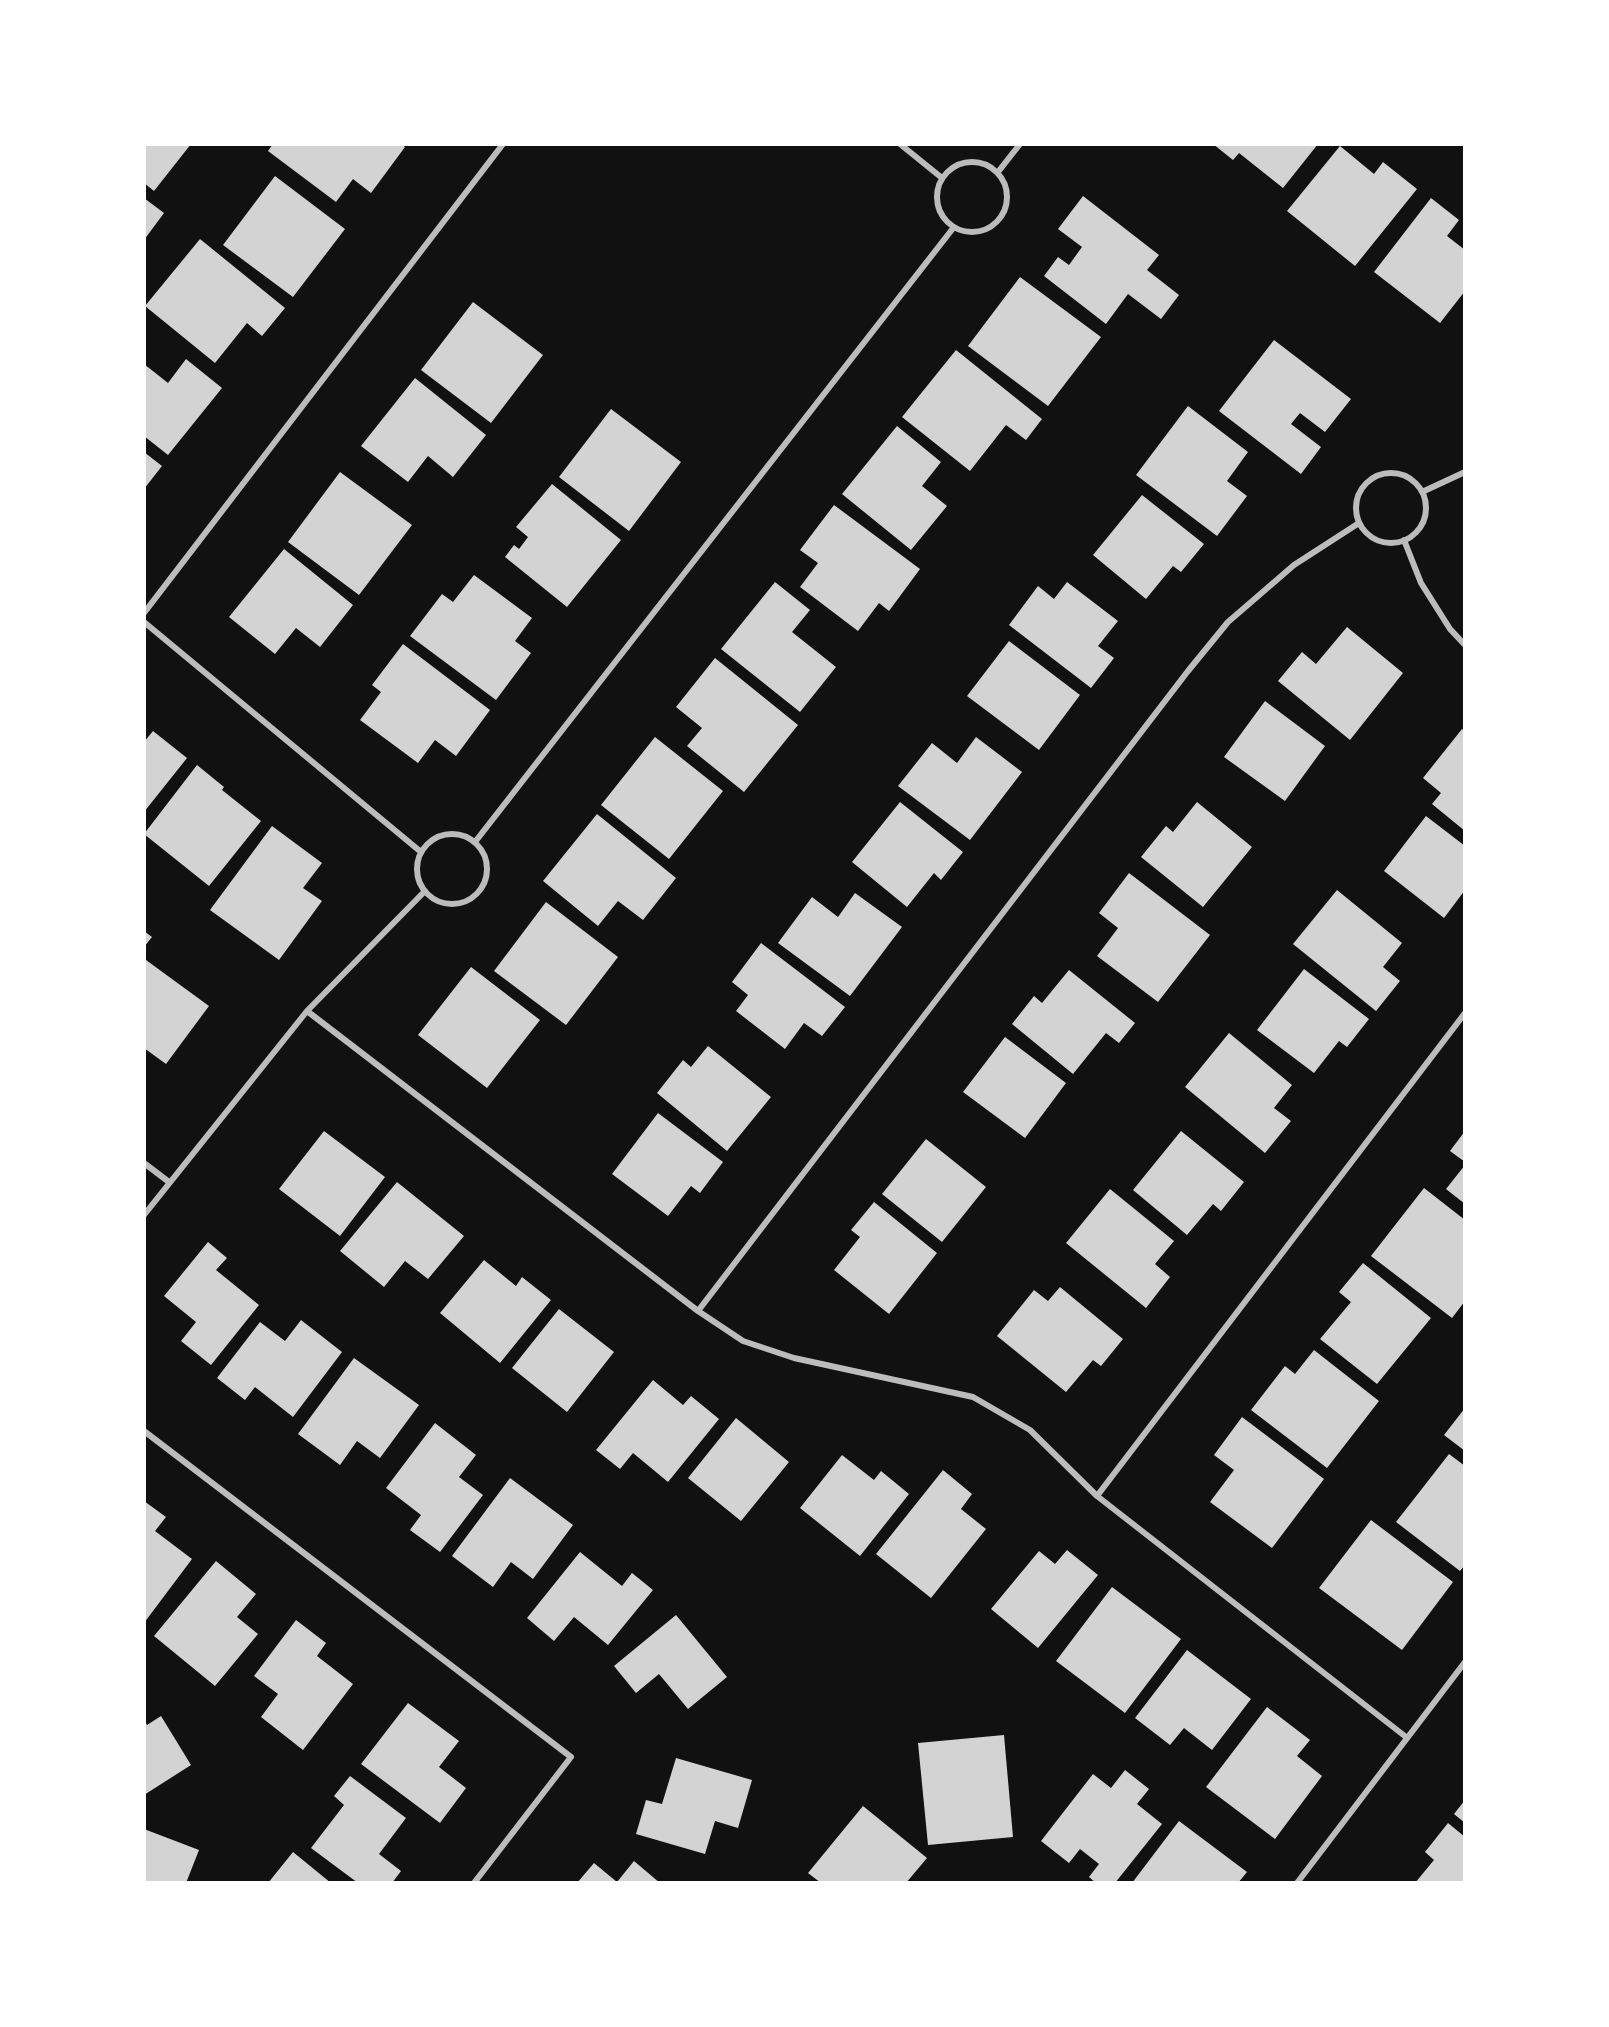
<!DOCTYPE html>
<style>
body{margin:0}
#map{position:relative;width:1609px;height:2027px;overflow:hidden;background:#111;font-family:"Titillium Web",sans-serif}
canvas{display:block}
.frame{position:absolute;inset:0;border:146px solid #fff;pointer-events:none}
</style>
<div id="map">
<canvas width="1609" height="2027"></canvas>
<div class="frame"></div>
</div>
<script>
const ctx = document.querySelector('canvas').getContext('2d');
ctx.lineJoin = 'round';
function fill(path, color) { ctx.fillStyle = color; ctx.fill(path, 'evenodd'); }
const poly = rows => new Path2D(rows.map(r => 'M' + r).join(''));
function trace(path, color, width, dash) { ctx.strokeStyle = color; ctx.lineWidth = width; ctx.lineCap = dash ? 'butt' : 'round'; ctx.setLineDash(dash || []); ctx.stroke(path); }
fill(poly([
 [144,144,191,144,154,191,144,183],
 [273,144,401,144,405,147,371,193,353,179,336,202,268,151],
 [1213,144,1318,144,1283,188,1239,153,1233,160],
 [1340,146,1374,174,1383,162,1417,189,1355,266,1287,211],
 [275,176,345,229,293,297,223,245],
 [1083,196,1159,255,1147,270,1179,295,1161,319,1128,294,1106,324,1044,276,1058,257,1069,265,1082,247,1058,229],
 [144,198,164,213,144,240],
 [1431,198,1459,220,1447,236,1465,250,1465,291,1440,323,1374,272],
 [200,239,285,308,262,336,247,323,215,363,145,306],
 [1020,277,1101,337,1048,406,968,346],
 [473,302,543,355,491,423,421,370],
 [1274,340,1351,399,1325,432,1300,413,1291,424,1321,447,1301,474,1219,411],
 [956,350,1042,419,1026,440,1006,425,970,471,902,417],
 [186,359,222,388,168,455,144,436,144,364,168,383],
 [415,378,486,435,453,477,428,456,408,482,361,446],
 [1188,406,1248,452,1227,481,1247,496,1217,536,1136,475],
 [611,409,681,462,629,531,559,477],
 [897,426,941,462,922,486,947,506,911,550,842,494],
 [144,452,162,466,144,489],
 [340,472,412,525,359,595,288,542],
 [552,484,621,540,567,607,505,557,514,545,519,549,528,537,516,527],
 [1142,495,1204,544,1181,572,1173,566,1146,599,1093,555],
 [834,505,920,569,889,611,879,603,858,631,800,587,818,563,800,550],
 [284,549,353,605,320,647,296,628,275,654,229,617],
 [474,575,532,618,515,641,531,653,496,700,410,636,442,594,453,602],
 [775,582,810,610,792,632,836,667,800,712,721,649],
 [1067,582,1118,621,1098,646,1114,658,1091,688,1009,625,1038,586,1054,599],
 [1347,627,1403,673,1350,740,1278,681,1302,652,1316,664],
 [1009,641,1080,695,1039,750,967,696],
 [403,644,490,710,456,756,435,740,418,763,360,720,381,692,372,685],
 [715,658,798,725,744,792,687,746,702,728,676,707],
 [1265,701,1325,746,1285,801,1224,757],
 [1462,729,1465,731,1465,831,1432,804,1441,793,1423,778],
 [153,731,187,758,144,812,144,742],
 [655,737,723,791,669,859,601,805],
 [976,737,1022,772,970,840,898,786,932,743,957,763],
 [197,765,224,787,222,790,261,821,209,886,144,834],
 [900,802,963,852,941,880,934,873,907,907,852,862],
 [1197,802,1252,847,1203,907,1141,857,1166,826,1173,832],
 [597,814,676,878,643,920,618,901,598,926,543,881],
 [1426,816,1465,846,1465,890,1444,918,1384,871],
 [272,826,322,863,303,888,322,901,279,960,210,910],
 [1129,873,1210,935,1158,1002,1097,956,1118,928,1099,913],
 [1337,890,1402,943,1383,967,1400,981,1376,1011,1293,944],
 [855,893,902,927,850,996,778,943,812,897,838,917],
 [546,902,618,957,566,1025,494,971],
 [144,931,152,937,144,947],
 [761,943,845,1007,822,1036,804,1023,785,1049,736,1011,748,995,732,982],
 [146,960,209,1006,166,1064,144,1048,144,963],
 [471,967,540,1020,487,1088,418,1035],
 [1304,969,1369,1019,1347,1047,1339,1041,1314,1073,1257,1030],
 [1069,970,1135,1023,1119,1043,1106,1033,1073,1074,1012,1024,1034,996,1042,1003],
 [1229,1033,1292,1085,1274,1108,1291,1121,1265,1153,1185,1087],
 [1005,1037,1066,1083,1025,1138,963,1092],
 [708,1046,771,1097,727,1151,657,1093,683,1060,691,1067],
 [658,1113,723,1162,700,1193,691,1186,668,1216,612,1174],
 [324,1131,385,1177,340,1236,279,1189],
 [1181,1131,1244,1182,1221,1211,1213,1204,1187,1235,1133,1190],
 [1465,1131,1465,1162,1450,1151],
 [926,1139,986,1187,942,1242,882,1194],
 [1465,1165,1465,1204,1446,1189],
 [397,1182,464,1236,428,1279,405,1261,384,1287,340,1251],
 [1424,1188,1465,1220,1465,1301,1452,1318,1371,1256],
 [1110,1189,1174,1241,1155,1264,1170,1277,1146,1308,1066,1243],
 [874,1202,937,1253,889,1314,834,1270,860,1237,851,1230],
 [208,1242,227,1258,216,1270,259,1305,211,1365,181,1341,196,1322,164,1296],
 [484,1260,516,1286,522,1277,551,1300,500,1363,440,1313],
 [1363,1263,1431,1318,1377,1384,1320,1339,1351,1302,1339,1292],
 [1060,1287,1123,1339,1101,1366,1093,1360,1066,1392,997,1336,1034,1290,1048,1301],
 [559,1309,614,1352,567,1412,512,1368],
 [301,1320,342,1352,293,1417,255,1387,245,1400,217,1378,260,1322,285,1341],
 [1314,1350,1379,1401,1327,1468,1251,1410,1285,1366,1295,1374],
 [354,1358,419,1405,380,1458,357,1441,340,1465,298,1434],
 [653,1380,683,1405,691,1396,719,1419,668,1482,633,1453,620,1469,596,1450],
 [1465,1408,1465,1451,1444,1435],
 [1242,1417,1324,1479,1272,1548,1210,1502,1234,1470,1214,1455],
 [736,1418,789,1462,741,1521,688,1478],
 [435,1423,476,1455,459,1477,483,1495,440,1552,410,1530,421,1515,386,1488],
 [1449,1454,1465,1466,1465,1565,1460,1571,1396,1522],
 [842,1455,874,1480,881,1471,909,1494,860,1556,800,1508],
 [943,1470,972,1494,961,1509,986,1529,931,1598,876,1554],
 [510,1478,573,1525,533,1579,511,1562,493,1587,452,1556],
 [144,1501,166,1517,155,1531,192,1559,144,1623],
 [1371,1520,1453,1582,1402,1650,1319,1588],
 [1067,1550,1098,1575,1038,1648,991,1609,1039,1551,1055,1564],
 [580,1552,622,1586,632,1573,653,1590,608,1645,574,1617,554,1641,527,1618],
 [216,1561,256,1594,237,1617,258,1634,215,1686,154,1636],
 [1112,1587,1181,1639,1125,1713,1056,1661],
 [676,1615,727,1677,688,1709,659,1674,636,1693,614,1666],
 [296,1620,326,1643,317,1656,353,1684,303,1750,261,1717,278,1694,254,1676],
 [1187,1650,1251,1699,1212,1750,1184,1728,1170,1745,1135,1718],
 [408,1703,459,1741,439,1767,466,1788,440,1823,361,1764],
 [1267,1707,1310,1740,1297,1756,1322,1776,1275,1839,1206,1787],
 [161,1716,191,1765,144,1795,144,1720,147,1725],
 [1004,1735,1013,1837,928,1845,918,1743],
 [676,1758,752,1780,738,1828,715,1821,705,1854,636,1834,646,1800,662,1804],
 [1125,1770,1149,1789,1137,1804,1162,1824,1115,1883,1096,1883,1089,1877,1099,1864,1080,1849,1069,1863,1041,1841,1093,1774,1111,1788],
 [350,1776,406,1818,379,1854,401,1871,392,1883,358,1883,311,1848,344,1805,334,1796],
 [1465,1800,1465,1823,1454,1814],
 [863,1806,927,1858,906,1883,821,1883,808,1873],
 [1179,1821,1247,1872,1238,1883,1132,1883],
 [1448,1823,1465,1837,1465,1883,1415,1883,1434,1860,1425,1852],
 [144,1829,199,1850,186,1883,144,1883],
 [293,1852,331,1883,268,1883],
 [634,1861,660,1883,577,1883,594,1863,617,1882]
]), '#d3d3d3');
trace(poly([
 [900,144,942,178],
 '937 197a35 35 0 1 1 70 0a35 35 0 1 1-70 0Z',
 [998,172,1020,144],
 '1356 508a35 35 0 1 1 70 0a35 35 0 1 1-70 0Z',
 [1422,492,1465,472],
 [1404,540,1421,583,1450,629,1465,645],
 [144,613,503,144],
 [144,622,421,852],
 '417 869a35 35 0 1 1 70 0a35 35 0 1 1-70 0Z',
 [475,842,954,227],
 [307,1011,698,1311,743,1341,794,1358,973,1397,1030,1430,1097,1496,1406,1737],
 [144,1163,169,1182],
 [144,1215,307,1011,425,891],
 [698,1311,1188,671,1228,622,1294,565,1359,523],
 [144,1431,571,1757,474,1883],
 [1097,1496,1465,1013],
 [1297,1883,1465,1662]
]), '#bcbcbc', 6);
</script>
